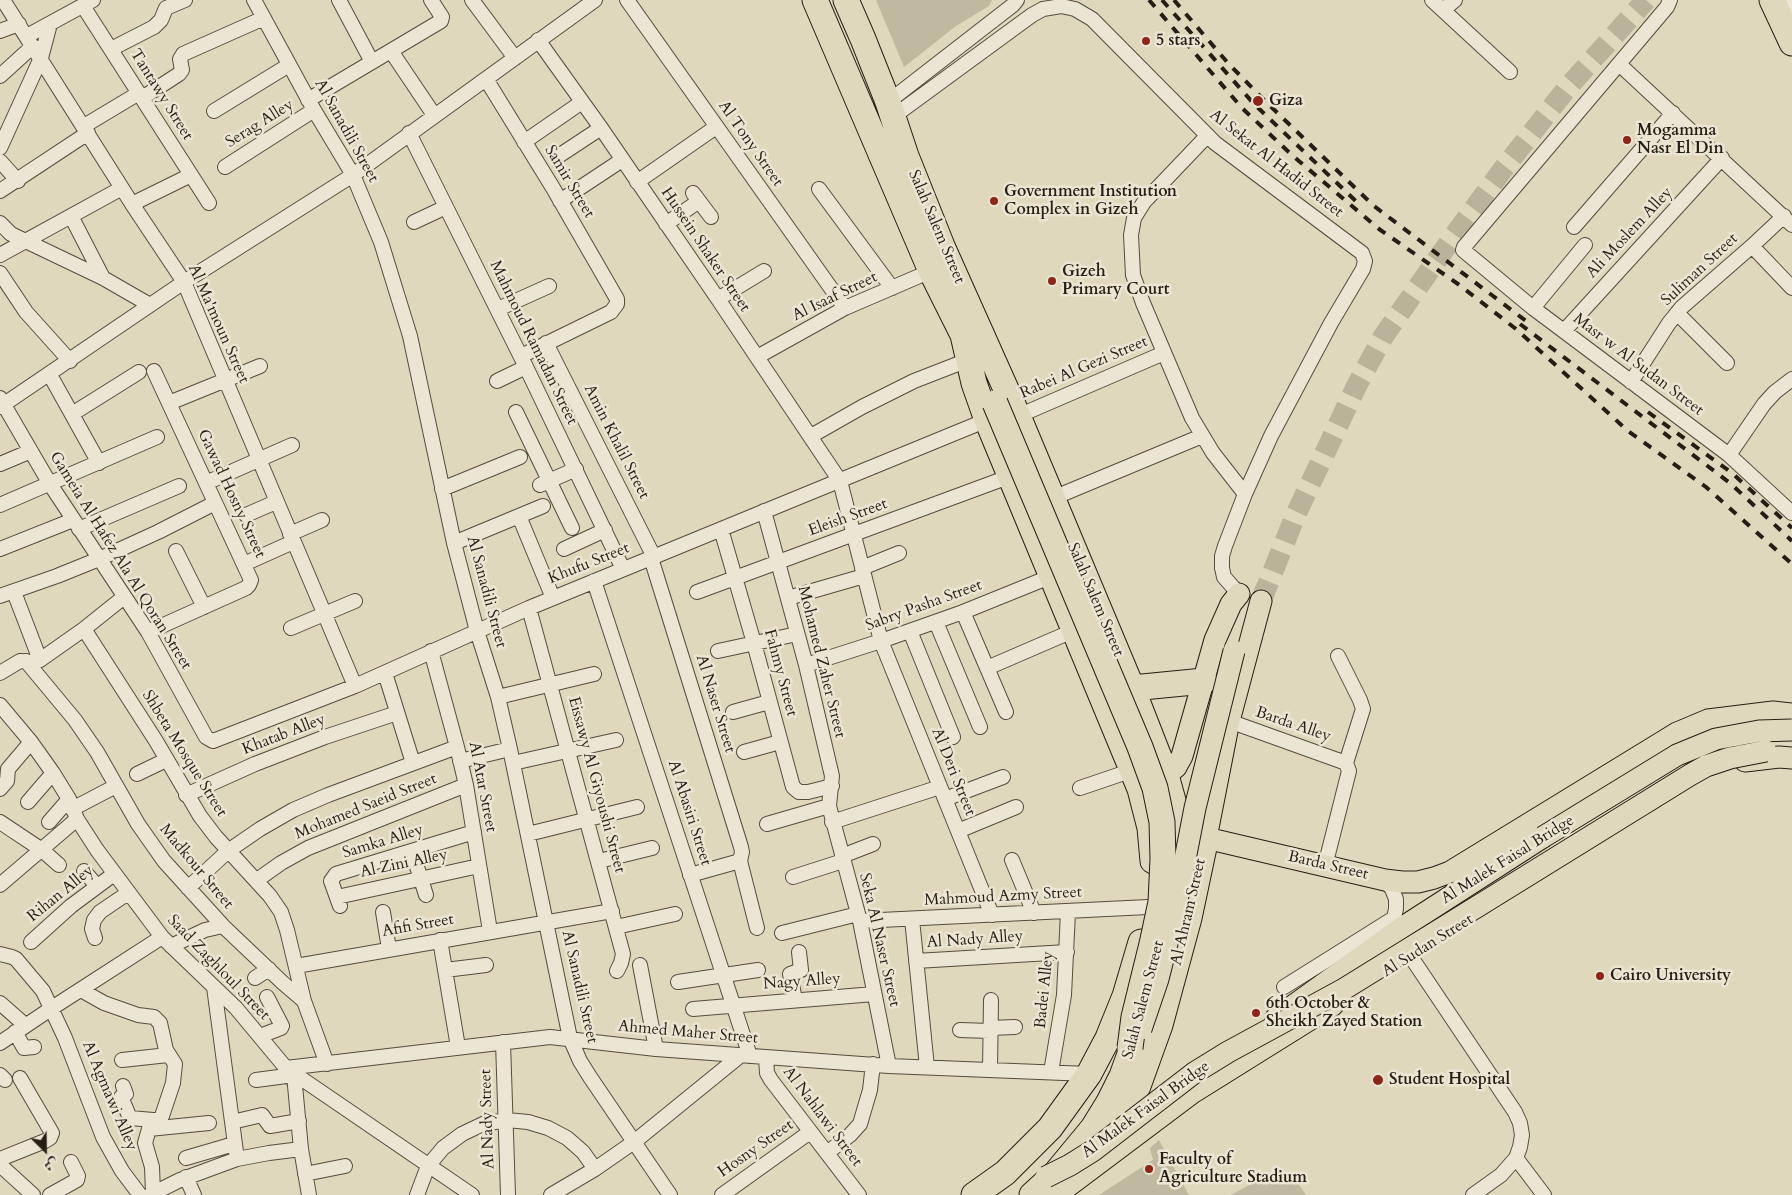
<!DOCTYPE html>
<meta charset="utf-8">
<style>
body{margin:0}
#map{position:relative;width:1792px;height:1195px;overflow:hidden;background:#dfd8bc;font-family:Cardo,Amiri,serif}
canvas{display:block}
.north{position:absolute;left:20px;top:1125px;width:50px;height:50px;-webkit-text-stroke:4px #eae6d3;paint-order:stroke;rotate:157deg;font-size:14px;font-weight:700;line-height:20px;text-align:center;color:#281d14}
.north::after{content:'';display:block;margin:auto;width:18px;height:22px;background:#281d14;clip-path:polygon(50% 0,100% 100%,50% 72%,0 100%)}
</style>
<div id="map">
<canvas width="1792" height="1195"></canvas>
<div class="north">ش</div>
</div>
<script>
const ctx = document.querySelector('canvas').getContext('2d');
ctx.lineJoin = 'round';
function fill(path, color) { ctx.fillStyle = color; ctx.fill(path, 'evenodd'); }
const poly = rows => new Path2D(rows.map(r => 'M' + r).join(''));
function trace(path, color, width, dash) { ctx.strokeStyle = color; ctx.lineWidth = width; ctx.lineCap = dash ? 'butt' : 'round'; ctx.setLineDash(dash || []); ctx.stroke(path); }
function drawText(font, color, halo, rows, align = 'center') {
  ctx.font = font + ' Cardo,serif'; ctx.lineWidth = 5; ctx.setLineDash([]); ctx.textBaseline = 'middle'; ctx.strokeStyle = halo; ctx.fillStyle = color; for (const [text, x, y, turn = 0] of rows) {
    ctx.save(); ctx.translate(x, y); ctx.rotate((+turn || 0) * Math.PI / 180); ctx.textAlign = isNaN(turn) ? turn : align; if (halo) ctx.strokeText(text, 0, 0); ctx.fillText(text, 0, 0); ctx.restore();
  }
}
fill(poly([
 [876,0,992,0,989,6,956,26,904,67],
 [1159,1140,1189,1195,1099,1195,1153,1160,1150,1148],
 [1282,1171,1292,1175,1306,1195,1231,1195,1267,1175]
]), '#c0b89f');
trace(poly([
 [1261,601,1296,514,1357,385,1383,337,1453,237,1504,168,1568,87,1646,0]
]), '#bab39a', 21, [21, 11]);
const street = poly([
 [3,0,132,204,184,282,355,686],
 [254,0,314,110,353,175,381,242,410,336,454,543,477,631,498,697,510,749,570,1038,580,1061,590,1077,670,1195],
 [339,0,372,62],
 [472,0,515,58],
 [627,0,845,308],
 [1432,0,1510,72],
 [1670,0,1667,7,1464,247,1463,250,1533,308,1729,455,1792,513],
 [83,6,209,203],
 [1443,10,1455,0],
 [0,31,19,24],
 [27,36,93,0],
 [538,40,601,128,718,299,840,481,881,641,992,915],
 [111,49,154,27,161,20,166,8,185,0],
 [391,51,434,115],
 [1619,64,1792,225],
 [0,76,33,46],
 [486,79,553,188,617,299,617,304,611,312,521,356],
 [142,98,179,74,182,70,180,59,183,54,264,18],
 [308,100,441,21,442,17,431,0],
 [888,102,1013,5,1017,0],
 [214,111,289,65],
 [890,119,1032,15,1043,9,1061,6,1075,9,1092,19,1215,143,1362,253,1365,261,1363,269,1331,323,1271,436,1245,494,1225,546,1222,556,1222,568,1224,577,1239,594],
 [84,126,139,93],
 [409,133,526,367,623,569],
 [1207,136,1144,202,1134,218,1131,235,1133,275,1143,303,1192,418,1213,453,1245,494],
 [524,142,582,102],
 [0,148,41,58,50,24],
 [560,155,601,128],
 [0,161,18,181],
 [225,167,314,110],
 [637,182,716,127],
 [819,189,892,288],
 [0,191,88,133],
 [693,193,711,217],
 [560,201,622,160],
 [132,204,191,175],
 [71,216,103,278],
 [414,222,446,207],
 [0,223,11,234,103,278,150,305],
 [666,224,699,201],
 [1574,227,1673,113],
 [1752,246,1792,288],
 [0,255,122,188],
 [0,273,26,312,70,361],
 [718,299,764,271],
 [1533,308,1585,245],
 [498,309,549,286],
 [1677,313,1727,363],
 [1564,331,1722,158],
 [546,343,654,557],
 [757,357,845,308,931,271],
 [50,375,99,463],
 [497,381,526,367],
 [1631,382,1669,323,1682,307,1752,246,1784,216],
 [0,398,50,484,148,632,206,737,213,741,355,686,529,608,987,420],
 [169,403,260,366],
 [0,407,184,282,353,175,595,0],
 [516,412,572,528],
 [72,414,139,372],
 [1018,416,1164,353],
 [811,436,862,407,914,381,968,360],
 [1729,455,1764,404,1775,392,1792,379],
 [0,464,31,451],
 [206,483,292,445],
 [540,485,576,469],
 [442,489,520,457],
 [1053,498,1202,436],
 [0,505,157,437],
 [764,511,806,665,832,776,829,806,860,921,889,1066],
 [246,515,276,502],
 [519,516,553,598],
 [79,529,179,486],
 [721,529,754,643,793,787,799,792,808,792,832,786],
 [290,534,322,520],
 [454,543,543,506],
 [0,549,73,520],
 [564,549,605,530],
 [176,551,204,607],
 [651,558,741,847,742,852,740,861],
 [244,564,293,542],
 [862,568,899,553],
 [594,581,750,1056],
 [14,592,40,660],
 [697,592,1011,476],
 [0,596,57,576,99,559,158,532,215,503],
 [788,598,864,576],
 [529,608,623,954,621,963,617,971],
 [963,612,1006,712],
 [936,622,980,727],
 [291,628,355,601],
 [84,629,156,741,200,816,216,837,270,896,281,912,287,930,304,1001],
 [910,631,953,737],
 [148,632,246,588,249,585,251,580,154,371],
 [431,651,457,747,466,785,490,931],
 [718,651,797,634],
 [1338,656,1360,700,1363,709,1346,763],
 [26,661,75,720,97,752,138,824,164,861,223,926,283,983,304,1001,327,1064],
 [806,665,881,641,963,612,1052,576],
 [987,668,1075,630],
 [0,673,20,661,34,662,40,660,84,629,124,597],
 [385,673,413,763],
 [498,697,594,674],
 [0,705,31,742,53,773,69,799,77,819,97,850,162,937,236,1008,286,1068,472,1195],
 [733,712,769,702],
 [1229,721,1346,763,1349,771,1325,866],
 [744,752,780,742],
 [460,761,510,749],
 [513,763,616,740],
 [137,774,166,760],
 [1080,788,1133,770],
 [0,789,7,781,8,769,31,742],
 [186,795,255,764,325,737,397,713],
 [945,799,1003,777],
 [28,802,53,773],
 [72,809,116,786],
 [0,822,42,850,59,865],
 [49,822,69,799],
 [832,822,940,787],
 [767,824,829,806],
 [958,831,1016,807],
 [528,834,637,807],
 [412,851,426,895],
 [842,856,873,844],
 [1012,860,1034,913],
 [599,861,652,848],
 [740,861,757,928],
 [84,871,97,886],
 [690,875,740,861],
 [793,877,843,861],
 [257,880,281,863,308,848,466,785],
 [0,885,77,819],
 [188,888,228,851,260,829,293,810,328,795,457,747],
 [337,897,479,866],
 [340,906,331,881,336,874,474,832],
 [383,912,389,949],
 [912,919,927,1067],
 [860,921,1148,907],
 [616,927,675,914],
 [782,933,858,914],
 [95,938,92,929,94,920,100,912,128,893],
 [440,940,458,1047],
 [31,942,71,906,114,874],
 [171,946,205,930,223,926],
 [0,954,12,957,16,959,43,991,65,1038,103,1137,122,1171,140,1195],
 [1411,957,1515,1112,1520,1123,1522,1135,1520,1147,1516,1158,1501,1175,1473,1195],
 [916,961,1067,952],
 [640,965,656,1049],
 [296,966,612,911],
 [445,970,486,965],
 [255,978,269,969],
 [678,982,758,970],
 [214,987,237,1159],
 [1284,987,1394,918,1396,909,1396,899,1392,889,1385,880],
 [81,990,104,1003,138,1015,154,1017,160,1023,166,1050,175,1064,173,1083,162,1116,160,1118,151,1122,145,1143,152,1167,153,1193],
 [795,1000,790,974,801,970,799,952],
 [0,1003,25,1025],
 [693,1009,874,994],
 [990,1028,1015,1027],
 [960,1030,990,1031],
 [15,1032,24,1048,34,1047],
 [260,1036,281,1028,282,1026,267,997],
 [503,1042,508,1195],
 [0,1043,52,1008,162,937],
 [766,1057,767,1073,771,1080,859,1195],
 [122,1060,168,1055],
 [286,1068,550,1037,656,1049,889,1066,1089,1074],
 [990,1070,991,1000],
 [1051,1072,1064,995,1068,912],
 [0,1075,5,1080],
 [256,1080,294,1075,301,1149,309,1195],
 [123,1086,126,1094,121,1097,130,1118,153,1120],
 [232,1122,262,1115,270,1126,299,1121],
 [149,1129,209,1123],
 [827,1153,850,1135,860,1124,870,1090,873,1064],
 [186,1158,234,1144],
 [1516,1158,1544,1195],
 [0,1159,45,1141,50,1138,52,1133,20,1078],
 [0,1165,33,1195],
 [305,1174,345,1166],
 [186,1177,194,1195],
 [50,1195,77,1180,78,1176,71,1162],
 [150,1195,180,1180,237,1159,269,1153,301,1149],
 [417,1195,428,1166,443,1148,462,1134,483,1124,507,1120,528,1122,548,1128,567,1138,583,1152,595,1169],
 [551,1195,595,1169,634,1142,741,1055],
 [722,1195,810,1132]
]);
const secondary = poly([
 [1786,0,1792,13]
]);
const primary = poly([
 [1261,601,1229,721,1206,838,1385,880,1402,882,1418,882,1434,878,1450,872,1677,733,1708,720,1773,712,1792,714],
 [1745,761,1779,757,1792,758],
 [1166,775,1176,767,1182,756,1215,640,1231,604,1239,594],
 [1276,1018,1400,929,1543,837],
 [1059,1193,1192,1093,1333,1005]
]);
const highway = poly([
 [815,0,931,271,963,335,974,383,987,420,1140,789,1150,828,1153,861],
 [846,0,863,39,888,102,906,156,942,246,1018,416,1132,688,1166,775,1177,815,1179,837,1177,869],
 [1772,0,1792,43],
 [1118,694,1132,688,1204,681],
 [1103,1143,1111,1134,1138,1086,1160,1025,1189,918,1206,838],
 [974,1195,1005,1173,1050,1128,1089,1074,1108,1038,1125,996,1141,942],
 [1032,1195,1055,1174,1093,1128,1109,1102,1122,1076,1139,1029]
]);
trace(street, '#564c3e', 16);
trace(secondary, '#281d14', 22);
trace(primary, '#281d14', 23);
trace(highway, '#281d14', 27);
trace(street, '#eae6d3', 14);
trace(secondary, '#eae6d3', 20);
trace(primary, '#dfd8bc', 21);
trace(highway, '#dfd8bc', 25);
trace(poly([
 [1149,0,1242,108,1293,156,1379,229,1458,284,1516,329,1628,431,1706,487,1792,564],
 [1162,0,1254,104,1360,205],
 [1174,0,1227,62,1262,98,1374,206,1530,324],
 [1520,324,1730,483,1792,541],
 [1648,412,1732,473,1792,528]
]), '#281d14', 4, [9, 9]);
const primaryBridge = poly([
 [1543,837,1677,755,1716,739,1759,731,1792,730],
 [1141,1029,1158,979,1174,916,1195,808,1234,651],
 [1046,1177,1070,1165,1094,1150,1194,1073,1228,1052,1344,989,1690,775,1706,766,1730,758,1766,751]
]);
const highwayBridge = poly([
 [995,403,1140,747,1155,788,1162,822,1163,859,1161,902,1152,944,1134,1017,1130,1048]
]);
trace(primaryBridge, '#281d14', 23, []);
trace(highwayBridge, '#281d14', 27, []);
trace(primaryBridge, '#dfd8bc', 21);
trace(highwayBridge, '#dfd8bc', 25);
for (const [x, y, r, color] of [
 [1146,41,5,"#8f2418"],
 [1258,101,6,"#8f2418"],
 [1627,140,5,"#8f2418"],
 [994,201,5,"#8f2418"],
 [1052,281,5,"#8f2418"],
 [1600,976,5,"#8f2418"],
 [1256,1013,5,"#8f2418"],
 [1378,1080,6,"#8f2418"],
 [1149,1169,5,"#8f2418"]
]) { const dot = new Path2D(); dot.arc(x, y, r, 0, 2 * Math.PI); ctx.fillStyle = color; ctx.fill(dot); trace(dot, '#eae6d3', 2); }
drawText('bold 16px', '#281d14', '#eae6d3', [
 ["5 stars",1156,41],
 ["Giza",1269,101],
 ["Mogamma",1637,131],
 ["Nasr El Din",1637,149],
 ["Government Institution",1004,192],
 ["Complex in Gizeh",1004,210],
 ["Gizeh",1062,272],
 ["Primary Court",1062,290],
 ["Cairo University",1610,976],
 ["6th October &",1266,1004],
 ["Sheikh Zayed Station",1266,1022],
 ["Student Hospital",1389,1080],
 ["Faculty of",1159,1160],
 ["Agriculture Stadium",1159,1178]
], 'left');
drawText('16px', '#281d14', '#eae6d3', [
 ["Tantawy Street",161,95,58],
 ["Serag Alley",260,124,-32],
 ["Al Sanadili Street",346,131,61],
 ["Al Tony Street",750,144,55],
 ["Al Sekat Al Hadid Street",1276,164,38],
 ["Samir Street",569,182,59],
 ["Salah Salem Street",936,227,67],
 ["Ali Moslem Alley",1630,233,-47],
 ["Hussein Shaker Street",705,250,56],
 ["Suliman Street",1700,270,-43],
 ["Al Isaaf Street",835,297,-26],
 ["Al Ma'moun Street",218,324,66],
 ["Mahmoud Ramadan Street",533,343,64],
 ["Masr w Al Sudan Street",1638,365,37],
 ["Rabei Al Gezi Street",1084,368,-23],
 ["Amin Khalil Street",616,442,63],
 ["Gawad Hosny Street",231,494,65],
 ["Eleish Street",848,518,-20],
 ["Gameia Al Hafez Ala Al Qoran Street",120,561,58],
 ["Khufu Street",589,564,-22],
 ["Al Sanadili Street",486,592,75],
 ["Salah Salem Street",1095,600,67],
 ["Sabry Pasha Street",924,606,-20],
 ["Mohamed Zaher Street",821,662,76],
 ["Fahmy Street",780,673,75],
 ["Al Naser Street",715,704,73],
 ["Barda Alley",1293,725,19],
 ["Khatab Alley",284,735,-21],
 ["Shbeta Mosque Street",184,754,58],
 ["Al Deri Street",953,772,68],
 ["Eissawy Al Giyoushi Street",596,785,75],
 ["Al Atar Street",482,787,79],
 ["Mohamed Saeid Street",366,807,-22],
 ["Al Abasiri Street",689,813,72],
 ["Samka Alley",383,842,-17],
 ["Al Malek Faisal Bridge",1508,860,-32],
 ["Al Zini Alley",404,864,-12],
 ["Barda Street",1328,866,13],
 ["Madkour Street",196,867,50],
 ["Rihan Alley",61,894,-39],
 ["Mahmoud Azmy Street",1003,897,-3],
 ["Al Ahram Street",1189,912,-77],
 ["Afifi Street",418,926,-10],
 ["Seka Al Naser Street",879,940,77],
 ["Al Nady Alley",975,940,-4],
 ["Al Sudan Street",1428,946,-32],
 ["Saad Zaghloul Street",218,968,46],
 ["Nagy Alley",802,982,-4],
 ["Al Sanadili Street",579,987,77],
 ["Badei Alley",1045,990,-84],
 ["Salah Salem Street",1144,1000,-75],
 ["Ahmed Maher Street",688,1033,5],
 ["Al Agmawi Alley",109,1096,67],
 ["Al Malek Faisal Bridge",1146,1110,-36],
 ["Al Nahlawi Street",822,1117,53],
 ["Al Nady Street",488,1119,-92],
 ["Hosny Street",756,1149,-35]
]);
</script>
